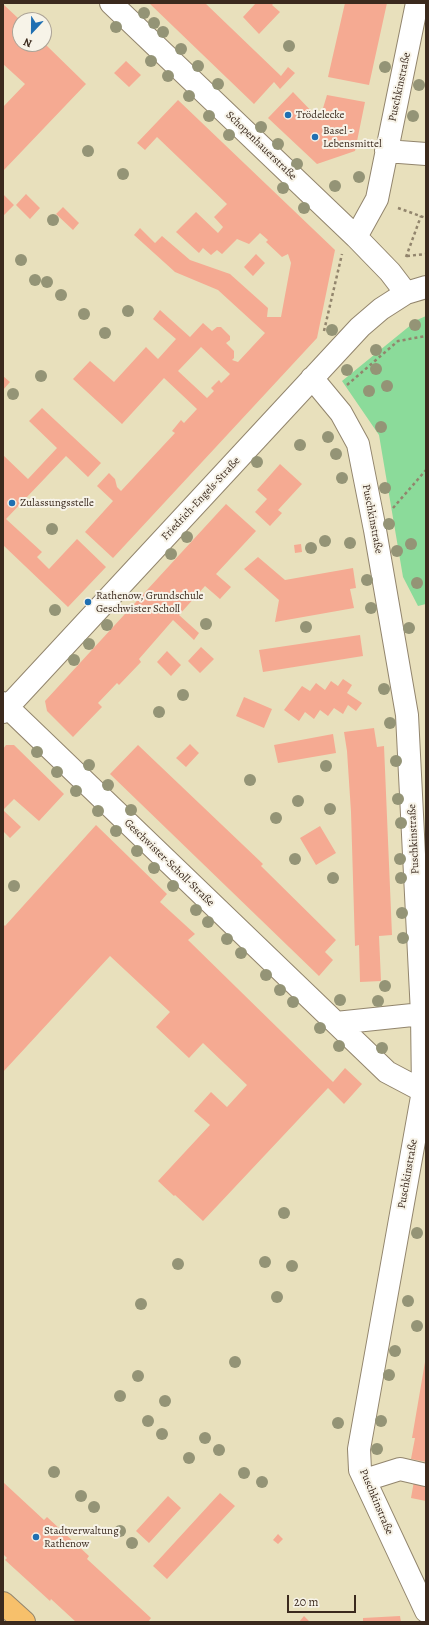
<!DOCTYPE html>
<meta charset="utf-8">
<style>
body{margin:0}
#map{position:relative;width:429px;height:1625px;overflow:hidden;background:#e8e0bc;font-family:Alegreya,serif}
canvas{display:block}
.frame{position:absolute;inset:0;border:4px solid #3b2a1e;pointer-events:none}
.north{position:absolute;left:12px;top:12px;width:40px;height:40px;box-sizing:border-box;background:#f7f3e8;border:1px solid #aca397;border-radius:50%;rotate:202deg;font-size:11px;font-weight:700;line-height:16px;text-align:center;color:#3b2a1e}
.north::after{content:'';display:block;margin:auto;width:14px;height:18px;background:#1f6fb2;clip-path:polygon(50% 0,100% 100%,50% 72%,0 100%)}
.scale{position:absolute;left:287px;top:1595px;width:69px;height:18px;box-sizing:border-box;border:2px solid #3b2a1e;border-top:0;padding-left:5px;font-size:12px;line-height:14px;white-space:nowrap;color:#3b2a1e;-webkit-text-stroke:3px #f7f3e8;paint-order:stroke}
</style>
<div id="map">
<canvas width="429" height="1625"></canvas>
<div class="frame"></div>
<div class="north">N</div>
<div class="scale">20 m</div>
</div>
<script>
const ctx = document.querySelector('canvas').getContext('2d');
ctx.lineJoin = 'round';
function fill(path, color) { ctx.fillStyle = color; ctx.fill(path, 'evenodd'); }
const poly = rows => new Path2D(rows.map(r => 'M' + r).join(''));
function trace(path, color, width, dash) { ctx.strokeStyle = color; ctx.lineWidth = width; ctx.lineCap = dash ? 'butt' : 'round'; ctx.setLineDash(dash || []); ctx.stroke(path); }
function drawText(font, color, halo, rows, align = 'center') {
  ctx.font = font + ' Alegreya,serif'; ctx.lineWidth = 4; ctx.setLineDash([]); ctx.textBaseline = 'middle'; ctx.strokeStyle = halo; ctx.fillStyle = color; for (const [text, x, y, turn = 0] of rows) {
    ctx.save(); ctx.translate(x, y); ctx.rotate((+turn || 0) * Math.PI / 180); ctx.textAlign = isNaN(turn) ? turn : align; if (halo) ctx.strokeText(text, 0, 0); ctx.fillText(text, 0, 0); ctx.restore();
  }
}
fill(poly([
 [426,316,426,604,418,606,403,577,379,435,342,381,417,320]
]), '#8bdb9a');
fill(poly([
 [149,3,205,3,281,76,288,67,295,73,280,89,274,82,254,104],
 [256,3,274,3,272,5,280,12,259,34,243,17],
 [345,3,387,3,369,85,328,77],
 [3,4,20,20,20,44,45,44,86,84,3,171,3,107,25,84,3,64],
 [126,61,141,75,129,87,114,73],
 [293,92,318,118,320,118,327,95,365,102,355,151,317,164,268,118],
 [178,100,335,250,317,338,113,558,85,532,113,501,97,486,109,473,115,479,117,487,121,491,175,433,172,431,181,420,184,423,197,409,164,378,122,424,73,379,90,361,114,382,146,347,158,359,176,339,153,319,160,310,190,337,203,323,212,331,217,327,221,327,230,336,230,340,226,343,234,351,234,358,232,360,238,362,265,333,218,290,175,272,134,235,140,228,155,243,162,236,190,260,230,274,268,308,267,317,281,317,291,263,288,254,282,257,266,242,268,240,260,233,249,244,237,239,222,254,217,250,211,255,203,248,199,253,176,232,196,212,218,233,223,227,214,217,227,204,157,137,145,150,137,143],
 [201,347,230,374,221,383,219,380,211,388,214,391,207,398,178,371],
 [3,194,14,205,3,216],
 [26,194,40,208,30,219,16,205],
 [63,207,79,223,73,230,56,214],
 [256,254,265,263,253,276,244,267],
 [3,376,10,382,3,390],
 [42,408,101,463,88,477,66,456,6,519,42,552,37,557,49,569,77,539,106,567,68,607,3,545,3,455,28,479,57,448,29,421],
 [280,464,302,484,278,510,282,513,270,526,255,512,267,499,257,490],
 [226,504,256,531,216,574,231,587,220,599,205,586,179,615,199,633,194,640,173,620,139,659,141,662,119,685,117,683,98,703,102,707,73,737,47,711,45,701],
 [301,544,302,552,295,553,294,545],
 [258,557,285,580,353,568,356,588,350,589,354,608,275,622,279,600,244,569],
 [360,635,363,656,263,672,259,650],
 [201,647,214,659,200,673,188,661],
 [167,651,181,665,171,676,157,662],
 [343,679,352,685,347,693,362,703,356,711,348,705,343,714,334,708,328,716,320,710,314,719,305,712,299,721,284,710,302,686,310,691,316,683,325,690,331,681,338,686],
 [244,697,272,709,264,728,236,716],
 [374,728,377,747,384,746,392,935,379,936,381,981,360,982,359,945,355,946,351,812,347,751,344,732],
 [333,734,336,753,278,763,274,745],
 [190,744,199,753,186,767,176,758],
 [6,745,14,745,64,794,39,821,14,799,3,810,21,827,10,838,3,831,3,749],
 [138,745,263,864,261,866,336,940,325,952,333,960,319,976,110,774],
 [96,825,167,894,160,902,195,934,188,940,333,1082,345,1068,362,1084,344,1104,328,1088,203,1221,175,1195,174,1196,158,1181,210,1125,194,1111,211,1092,227,1107,247,1085,203,1043,189,1058,156,1027,170,1012,110,956,3,1072,3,924,5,926],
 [320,826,336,853,316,865,300,838],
 [425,1362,426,1362,426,1462,411,1459,415,1438,412,1438],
 [414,1481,426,1484,426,1501,411,1498],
 [3,1482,44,1520,47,1517,89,1556,87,1559,151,1618,148,1622,76,1622,51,1599,50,1601,5,1560,7,1558,3,1554],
 [220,1493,235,1506,167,1579,153,1566],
 [168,1496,181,1508,149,1543,136,1531],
 [278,1534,283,1539,278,1544,273,1540],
 [304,1616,310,1622,299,1622],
 [400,1616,401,1622,363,1622,363,1618]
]), '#f5aa92');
const minor = poly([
 [111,3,356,237,390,272,406,293],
 [386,151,426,154],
 [356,237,377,199,417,3],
 [312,378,341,413,358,444,375,530,407,715,422,1014,423,1091,359,1449,360,1470,426,1611],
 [3,703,387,1072,423,1091],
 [3,712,360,327,381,309,406,293,426,287],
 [336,1023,422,1014],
 [365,1480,400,1469,426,1475]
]);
const major = poly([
 [3,1603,24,1622]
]);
trace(minor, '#92856d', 24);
trace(major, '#92856d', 24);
trace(poly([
 [398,208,426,218],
 [407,256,426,254],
 [406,257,421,216],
 [324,331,342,254],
 [347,385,398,341,426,336],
 [393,508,426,470]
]), '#92856d', 2.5, [3, 3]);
trace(minor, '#fff', 22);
trace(major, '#f7c06b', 22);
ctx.fillStyle = '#949476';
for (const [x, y] of [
 [144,13],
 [154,23],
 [116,27],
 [163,32],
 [289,46],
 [181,49],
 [151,61],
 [198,66],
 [385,67],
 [168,76],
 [218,84],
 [419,85],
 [189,96],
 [209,116],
 [413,116],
 [261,127],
 [229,135],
 [278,144],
 [88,151],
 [297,164],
 [123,174],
 [359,177],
 [335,186],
 [283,188],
 [304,208],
 [53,220],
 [21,260],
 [35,280],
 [47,282],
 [61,295],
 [128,311],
 [84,314],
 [415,325],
 [332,330],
 [105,333],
 [376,350],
 [376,369],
 [347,370],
 [41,376],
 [387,386],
 [369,391],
 [13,394],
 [381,427],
 [328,437],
 [300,445],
 [336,454],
 [257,462],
 [342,478],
 [385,488],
 [389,524],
 [52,529],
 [187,537],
 [325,541],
 [350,543],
 [411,544],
 [311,548],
 [397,551],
 [171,554],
 [367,580],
 [417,583],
 [371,608],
 [55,610],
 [206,624],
 [107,625],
 [306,627],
 [409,628],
 [89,644],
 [74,660],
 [384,689],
 [183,695],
 [159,712],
 [390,723],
 [37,752],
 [396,761],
 [89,765],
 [326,766],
 [57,772],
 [250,780],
 [108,785],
 [76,791],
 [398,799],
 [298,801],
 [330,809],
 [131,810],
 [98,811],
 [276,818],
 [401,823],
 [116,831],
 [137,851],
 [295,859],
 [400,859],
 [154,868],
 [333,878],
 [401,878],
 [14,886],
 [173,886],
 [196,910],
 [402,913],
 [208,922],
 [403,938],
 [227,939],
 [241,953],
 [266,975],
 [385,986],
 [280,990],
 [340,1000],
 [378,1001],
 [293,1002],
 [320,1028],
 [339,1046],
 [382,1048],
 [284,1213],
 [417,1233],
 [265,1262],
 [178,1264],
 [292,1266],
 [277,1297],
 [408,1301],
 [141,1304],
 [417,1326],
 [395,1351],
 [235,1362],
 [389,1375],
 [138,1376],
 [120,1396],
 [165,1401],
 [148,1421],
 [381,1421],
 [338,1423],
 [162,1434],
 [205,1438],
 [377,1449],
 [219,1450],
 [189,1458],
 [54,1472],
 [244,1473],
 [262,1482],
 [81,1496],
 [94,1507],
 [120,1531],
 [132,1543]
]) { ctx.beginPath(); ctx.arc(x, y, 6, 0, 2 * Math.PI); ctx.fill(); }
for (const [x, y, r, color] of [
 [288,115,4,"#1f6fb2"],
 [315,137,4,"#1f6fb2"],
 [12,503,4,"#1f6fb2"],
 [88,602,4,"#1f6fb2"],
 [36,1537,4,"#1f6fb2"]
]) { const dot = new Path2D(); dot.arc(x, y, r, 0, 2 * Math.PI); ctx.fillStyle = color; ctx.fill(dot); trace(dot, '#f7f3e8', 1.5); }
drawText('11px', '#3b2a1e', '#f7f3e8', [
 ["Puschkinstraße",400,87,-78],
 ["Schopenhauerstraße",261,146,44],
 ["Friedrich-Engels-Straße",201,499,-47],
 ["Puschkinstraße",372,519,79],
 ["Puschkinstraße",414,839,-93],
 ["Geschwister-Scholl-Straße",169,863,44],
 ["Puschkinstraße",408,1174,-80],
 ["Puschkinstraße",376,1502,67]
]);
drawText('11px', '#3b2a1e', '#f7f3e8', [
 ["Trödelecke",296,115],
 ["Basel -",323,131],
 ["Lebensmittel",323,144],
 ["Zulassungsstelle",20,503],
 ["Rathenow, Grundschule",96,596],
 ["Geschwister Scholl",96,609],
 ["Stadtverwaltung",44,1531],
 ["Rathenow",44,1544]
], 'left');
</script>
